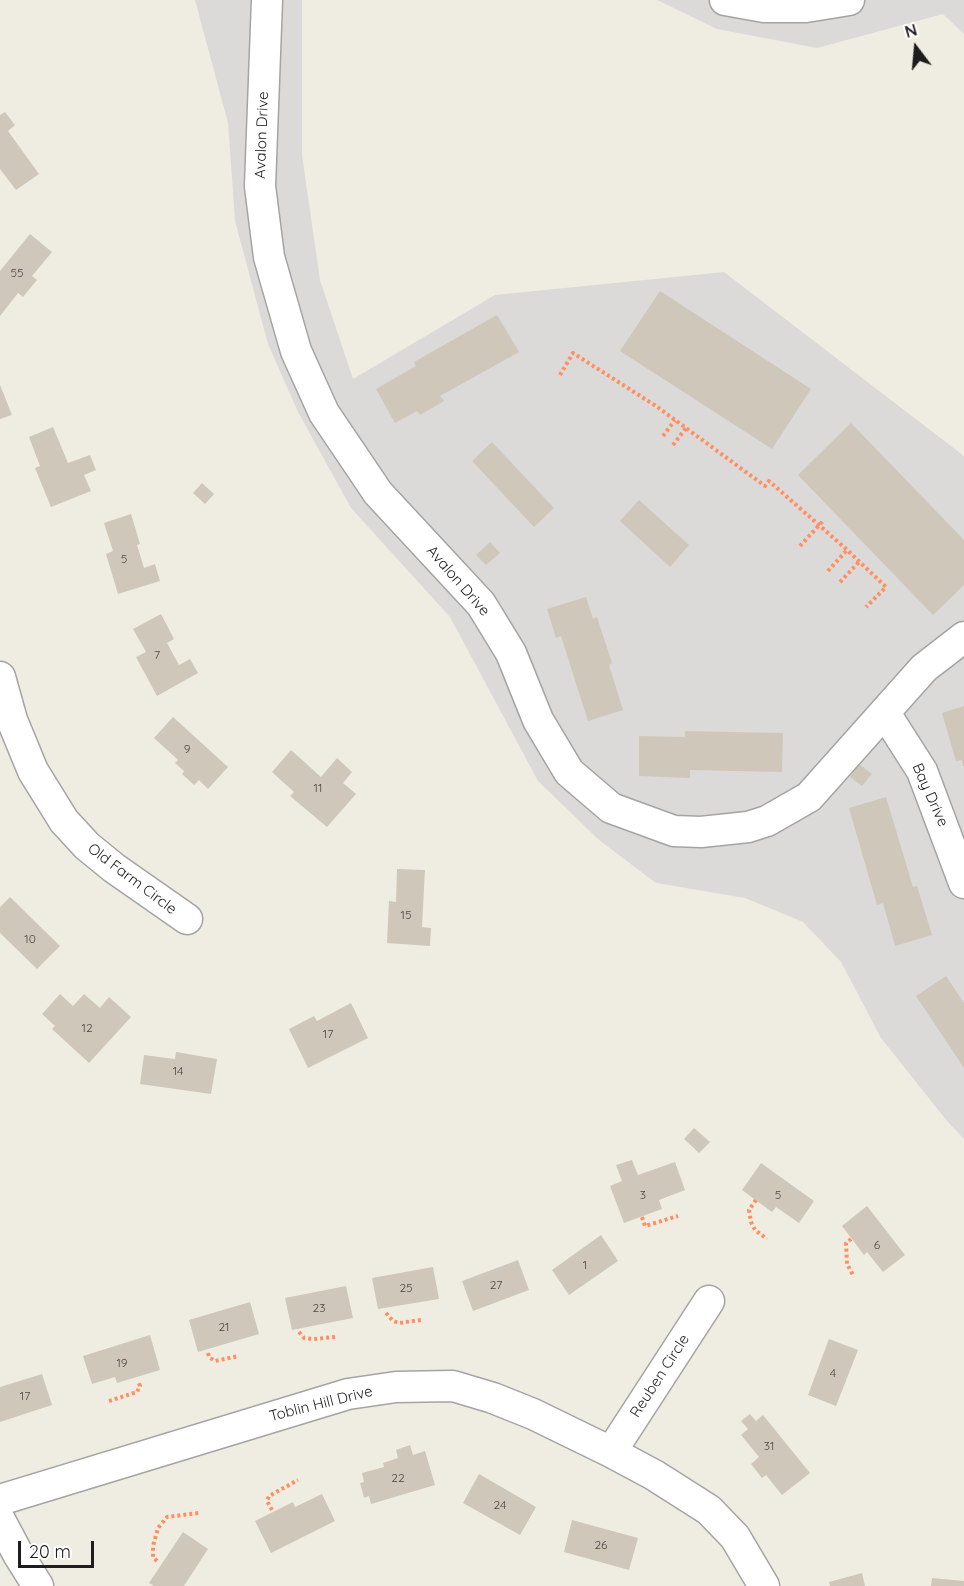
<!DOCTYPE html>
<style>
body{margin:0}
#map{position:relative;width:964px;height:1586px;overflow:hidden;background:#efede1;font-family:Quicksand,sans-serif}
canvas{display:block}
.north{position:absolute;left:886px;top:18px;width:60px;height:60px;-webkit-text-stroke:4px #fff;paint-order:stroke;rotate:344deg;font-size:16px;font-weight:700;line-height:24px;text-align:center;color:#1d1d1d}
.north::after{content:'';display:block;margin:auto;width:21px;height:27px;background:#1d1d1d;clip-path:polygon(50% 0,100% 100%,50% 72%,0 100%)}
.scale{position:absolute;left:18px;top:1541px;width:76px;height:27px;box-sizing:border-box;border:3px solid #1d1d1d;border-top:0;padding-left:8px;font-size:18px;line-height:21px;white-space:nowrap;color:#1d1d1d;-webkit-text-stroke:4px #fff;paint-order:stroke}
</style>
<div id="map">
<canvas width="964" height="1586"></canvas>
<div class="north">N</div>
<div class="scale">20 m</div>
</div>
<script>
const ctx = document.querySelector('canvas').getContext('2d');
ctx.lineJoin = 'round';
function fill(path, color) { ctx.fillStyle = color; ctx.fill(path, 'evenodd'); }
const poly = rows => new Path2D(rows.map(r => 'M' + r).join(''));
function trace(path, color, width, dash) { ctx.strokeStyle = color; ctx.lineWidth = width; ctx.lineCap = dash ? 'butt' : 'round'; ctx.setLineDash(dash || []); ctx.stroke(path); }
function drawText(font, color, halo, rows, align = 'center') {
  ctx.font = font + ' Quicksand,sans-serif'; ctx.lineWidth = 4.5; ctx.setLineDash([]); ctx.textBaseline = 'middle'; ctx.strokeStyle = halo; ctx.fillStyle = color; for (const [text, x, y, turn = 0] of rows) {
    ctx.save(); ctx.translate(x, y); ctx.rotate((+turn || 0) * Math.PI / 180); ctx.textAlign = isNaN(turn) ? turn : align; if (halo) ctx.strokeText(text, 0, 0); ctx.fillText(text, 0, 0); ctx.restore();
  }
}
fill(poly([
 [195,0,302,0,302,155,320,280,353,379,495,295,724,272,964,456,964,1139,947,1121,881,1038,841,962,803,922,745,898,656,883,599,840,538,781,450,617,351,508,298,412,268,344,235,221,228,123],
 [657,0,964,0,964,34,943,14,817,48,717,29]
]), '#dbdad9');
fill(poly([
 [5,112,15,125,8,131,39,174,16,190,0,169,0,115],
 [30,234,52,252,32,276,37,280,23,297,18,293,0,316,0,271],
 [660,291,811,389,772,449,620,351],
 [497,315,519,352,440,396,444,401,420,415,417,411,395,423,376,389,416,366,414,362],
 [0,385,12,415,0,419],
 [851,423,964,540,964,585,933,615,798,475],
 [53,427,68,463,90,455,96,470,84,475,91,491,51,507,35,468,40,466,29,437],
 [492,442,554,508,534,527,472,461],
 [202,483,214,494,205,504,193,493],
 [639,500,689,545,670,567,620,521],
 [131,514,140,544,137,545,144,568,155,564,160,581,118,594,106,554,113,551,104,523],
 [490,542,500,553,486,565,476,555],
 [586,597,593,619,597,617,612,663,609,665,623,710,588,721,561,636,556,638,547,609],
 [161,614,174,639,167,643,179,665,190,659,198,673,157,696,136,657,146,652,133,629],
 [964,706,964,766,963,766,962,760,956,761,942,713],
 [173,717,228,767,208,789,199,780,194,785,182,774,184,771,175,763,178,760,154,738],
 [685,731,783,733,782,772,690,770,690,778,639,776,639,736,685,737],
 [291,750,321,777,337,758,352,772,343,783,356,794,327,827,290,796,294,792,272,772],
 [859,764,872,774,862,786,850,777],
 [886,797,913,887,917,886,932,935,895,946,883,903,877,905,849,808],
 [397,869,425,870,422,927,431,928,430,946,387,943,389,901,396,902],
 [10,897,60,946,37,969,0,933,0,907],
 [946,976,964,1003,964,1068,916,996],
 [60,994,73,1006,84,994,100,1008,109,997,131,1017,89,1063,52,1029,55,1026,42,1014],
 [351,1003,368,1038,308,1068,289,1029,314,1016,317,1021],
 [176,1052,217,1059,211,1094,140,1084,144,1055,175,1059],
 [694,1128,710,1142,699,1153,684,1139],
 [632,1160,638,1175,675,1162,685,1190,659,1200,662,1209,624,1223,610,1186,622,1181,616,1165],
 [761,1163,814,1201,799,1223,776,1207,772,1212,742,1190],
 [867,1206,905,1255,883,1272,867,1252,864,1255,842,1226],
 [601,1235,618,1261,569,1295,552,1270],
 [518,1260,529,1290,473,1311,462,1281],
 [433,1267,439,1299,378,1309,372,1278],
 [346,1286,353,1318,292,1330,285,1298],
 [250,1302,259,1334,198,1352,189,1320],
 [150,1335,160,1370,117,1383,115,1377,92,1384,83,1356],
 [829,1339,858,1350,836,1406,808,1395],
 [42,1374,52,1405,0,1422,0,1387],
 [750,1414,756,1421,763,1415,810,1473,782,1495,766,1475,762,1478,751,1464,759,1457,741,1435,748,1429,741,1421],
 [410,1445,413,1455,425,1451,435,1485,371,1504,369,1496,364,1498,360,1483,364,1482,362,1473,384,1467,383,1463,398,1458,396,1450],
 [479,1474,536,1507,520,1535,463,1503],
 [322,1494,335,1521,271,1553,255,1521,293,1502,295,1507],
 [572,1520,638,1538,629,1570,564,1552],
 [183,1532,208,1549,184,1586,154,1586,149,1583],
 [862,1573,865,1586,830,1586,829,1582],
 [932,1578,964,1581,964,1586,931,1586]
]), '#cfc7ba');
const minor = poly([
 [267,0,260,186,269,257,296,351,324,413,378,493,481,604,511,653,538,720,569,772,611,808,674,831,701,832,748,827,767,821,809,797,924,668,964,637],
 [725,0,764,7,806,7,849,0],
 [0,677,12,720,33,771,64,821,87,846,114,868,187,919],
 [885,713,922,771,964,883],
 [611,1452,709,1301],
 [0,1500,348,1394,396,1387,453,1386,493,1398,533,1414,611,1452,654,1475,709,1510,735,1537,764,1586],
 [0,1520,18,1554,38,1586]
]);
trace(minor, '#a4a4a4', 33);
trace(poly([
 [560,375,573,353,656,406,765,486,769,481,845,548,886,587,866,607],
 [663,436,675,420],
 [673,445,686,428],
 [800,546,824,520],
 [828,571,847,550],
 [840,582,859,562],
 [756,1200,749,1210,751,1222,755,1230,767,1239],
 [642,1217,645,1226,678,1216],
 [851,1239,846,1243,847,1264,854,1277],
 [386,1313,393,1321,399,1323,421,1320],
 [299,1332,304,1338,314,1339,335,1337],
 [208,1353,209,1357,215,1361,239,1356],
 [109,1401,137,1392,140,1386,138,1381],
 [272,1510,267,1501,269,1496,298,1480],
 [157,1561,153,1557,153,1546,158,1528,167,1517,199,1513]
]), '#ff8f62', 4, [3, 3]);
trace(minor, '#fff', 30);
drawText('12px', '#4a4844', null, [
 ["55",17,273],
 ["5",124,559],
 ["7",157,655],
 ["9",187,749],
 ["11",318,788],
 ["15",406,915],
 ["10",30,939],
 ["12",87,1028],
 ["17",328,1034],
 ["14",178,1071],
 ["3",643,1195],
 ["5",778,1195],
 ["6",877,1245],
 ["1",585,1265],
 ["27",496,1285],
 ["25",406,1288],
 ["23",319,1308],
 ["21",224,1327],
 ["19",122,1363],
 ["4",833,1373],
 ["17",25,1396],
 ["31",769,1446],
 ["22",398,1478],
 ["24",500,1505],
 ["26",601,1545]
]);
drawText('15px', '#1d1d1d', '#fff', [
 ["Avalon Drive",262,135,-88],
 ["Avalon Drive",458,581,49],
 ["Bay Drive",930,795,66],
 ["Old Farm Circle",132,879,37],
 ["Reuben Circle",660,1376,-57],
 ["Toblin Hill Drive",321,1404,-14]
]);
</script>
